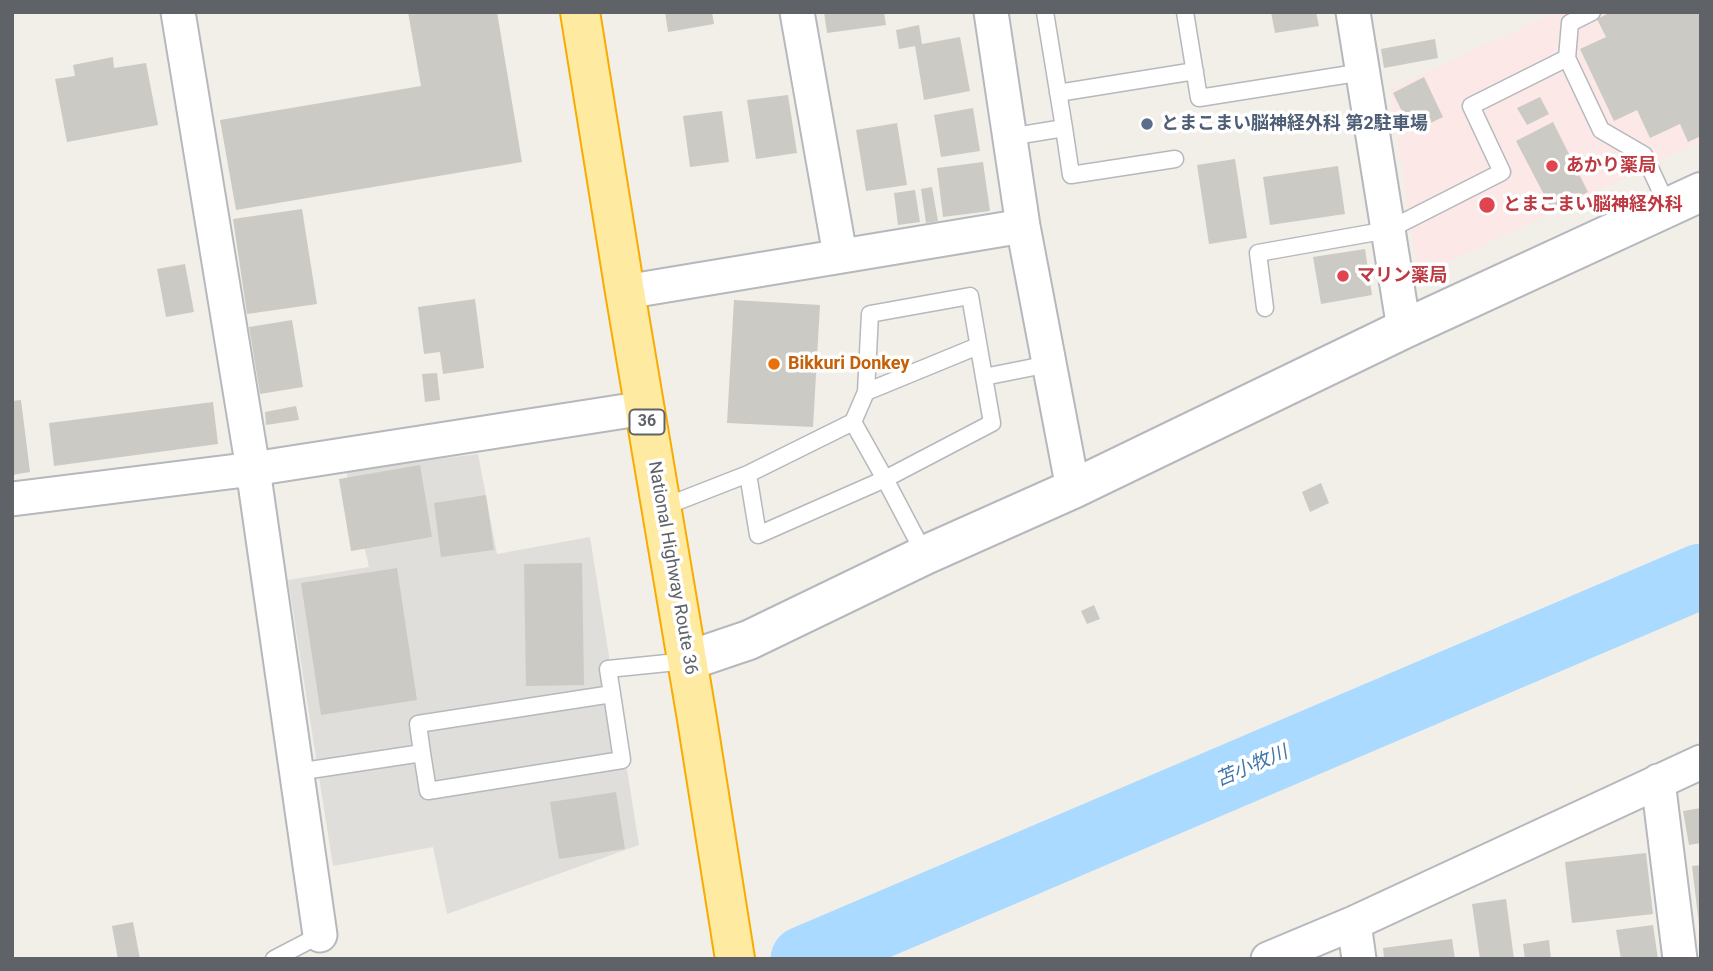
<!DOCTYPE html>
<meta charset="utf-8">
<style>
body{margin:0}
#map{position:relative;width:1713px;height:971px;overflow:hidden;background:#f1efe8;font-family:Roboto,sans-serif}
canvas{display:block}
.frame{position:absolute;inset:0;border:14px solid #5f6368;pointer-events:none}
</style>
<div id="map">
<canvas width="1713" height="971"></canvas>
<div class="frame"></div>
</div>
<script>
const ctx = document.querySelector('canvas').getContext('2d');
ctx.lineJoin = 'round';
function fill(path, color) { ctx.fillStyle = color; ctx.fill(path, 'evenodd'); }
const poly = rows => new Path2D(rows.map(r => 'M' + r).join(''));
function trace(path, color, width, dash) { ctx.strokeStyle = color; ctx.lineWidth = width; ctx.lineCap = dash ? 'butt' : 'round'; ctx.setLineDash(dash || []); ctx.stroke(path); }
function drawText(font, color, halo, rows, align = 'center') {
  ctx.font = font + ' Roboto,"Noto Sans JP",sans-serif'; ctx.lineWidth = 7; ctx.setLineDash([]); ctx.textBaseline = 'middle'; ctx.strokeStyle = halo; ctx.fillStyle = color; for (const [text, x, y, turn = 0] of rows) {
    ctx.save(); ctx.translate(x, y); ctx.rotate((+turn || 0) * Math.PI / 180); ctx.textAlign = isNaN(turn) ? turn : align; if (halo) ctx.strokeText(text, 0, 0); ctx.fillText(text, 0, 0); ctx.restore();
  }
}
fill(poly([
 [478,454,497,554,590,537,639,845,447,914,433,847,333,866,288,580,369,567,346,471]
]), '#e0deda');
fill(poly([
 [1556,12,1701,12,1701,141,1426,273,1417,269,1390,89]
]), '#fce8e6');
trace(poly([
 [803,959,1701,576]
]), '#aadaff', 65);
fill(poly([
 [408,12,497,12,522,162,236,210,220,120,421,86],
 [665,12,712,12,714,24,668,32],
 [824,12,884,12,886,25,827,33],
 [1271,12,1316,12,1319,26,1275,33],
 [1611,12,1701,12,1701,136,1688,142,1680,124,1650,138,1637,110,1614,121,1580,49,1606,37,1597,19],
 [919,25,922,44,960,37,970,91,924,100,915,46,899,49,896,30],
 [1435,39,1438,58,1384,68,1381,49],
 [113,57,114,68,146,63,158,125,67,142,55,79,75,76,73,65],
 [1424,77,1443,117,1412,132,1393,93],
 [788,95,797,153,756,159,747,100],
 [1540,97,1549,114,1527,125,1517,108],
 [973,108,980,151,941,157,934,115],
 [722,111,729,162,690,167,683,116],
 [1553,122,1588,192,1552,210,1516,141],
 [897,123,907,185,866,191,856,130],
 [1235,159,1247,238,1209,244,1197,165],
 [983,162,990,211,943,217,937,168],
 [1338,166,1345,214,1270,225,1263,177],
 [932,187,938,221,926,223,921,189],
 [915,190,920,222,898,225,894,193],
 [302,209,317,304,247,314,233,219],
 [1365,249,1372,295,1321,304,1313,257],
 [185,264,194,312,166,317,157,269],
 [475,299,484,368,443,374,440,352,424,354,418,307],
 [734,300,820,305,813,427,727,423],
 [292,320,303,387,260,394,249,327],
 [437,373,440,400,425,402,422,374],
 [21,400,30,472,12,475,12,401],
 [213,402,218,444,54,466,49,423],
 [296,406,299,420,266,425,265,412],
 [420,465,432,537,351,551,339,479],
 [1321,483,1329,503,1310,512,1302,492],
 [486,495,494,550,441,557,434,503],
 [582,563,584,685,526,686,524,564],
 [397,568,417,700,321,715,301,583],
 [1094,605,1100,619,1087,624,1081,611],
 [616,792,625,849,559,859,550,802],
 [1701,808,1701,843,1689,845,1683,811],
 [1646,853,1653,914,1572,923,1565,862],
 [1701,865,1701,925,1699,925,1692,866],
 [1506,899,1514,959,1480,959,1472,904],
 [133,922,140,959,118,959,112,926],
 [1653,925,1658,959,1621,959,1616,930],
 [1452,939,1455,959,1384,959,1383,948],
 [1549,940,1551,959,1525,959,1523,944]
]), '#cccac5');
const service = poly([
 [1185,12,1199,98,1363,72],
 [1592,12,1570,23,1567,58,1601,130,1644,155,1668,207],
 [1058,93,1195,71],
 [1064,128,1071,175,1175,159],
 [1009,137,1064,128,1045,12],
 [1265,308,1258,253,1388,230,1502,172,1471,106,1567,58],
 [866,392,870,314,970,296,984,377],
 [748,474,758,535,885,479,853,422],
 [661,508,748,474,853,422,866,392,978,346],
 [925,555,885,479,992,423,984,377,1049,364],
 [422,753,428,791,622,760,612,694],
 [297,772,422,753,418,724,612,694,608,669,687,661],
 [274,959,320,935]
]);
const minor = poly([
 [178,12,253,469,645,408],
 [797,12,840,255],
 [991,12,1023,226,1073,489],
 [1353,12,1404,329],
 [625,292,1023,226],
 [12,499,253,469,320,935],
 [1658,781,1680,959],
 [1354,923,1359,959],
 [1268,959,1354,923,1701,762]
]);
const tertiary = poly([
 [687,661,749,640,925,555,1073,489,1404,329,1701,192]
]);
const trunk = poly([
 [580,12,625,292,697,719,735,959]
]);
trace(service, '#b5b8bc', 19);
trace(minor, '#b5b8bc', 37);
trace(tertiary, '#b5b8bc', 42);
trace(trunk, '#f9ab00', 42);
trace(service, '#fff', 16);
trace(minor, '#fff', 33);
trace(tertiary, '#fff', 38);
trace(trunk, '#feeaa1', 38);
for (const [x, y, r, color] of [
 [1147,124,7,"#5c6f8a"],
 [1552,166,7,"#e0444e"],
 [1487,205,9,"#e0444e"],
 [1343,276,7,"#e0444e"],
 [774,364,7,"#e8710a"]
]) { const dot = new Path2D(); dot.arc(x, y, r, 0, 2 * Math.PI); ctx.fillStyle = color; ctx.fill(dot); trace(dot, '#fff', 2.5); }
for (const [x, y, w] of [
 [647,422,35]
]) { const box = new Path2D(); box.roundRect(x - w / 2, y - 12.5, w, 25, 5); ctx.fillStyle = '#fff'; ctx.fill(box); trace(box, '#5f6368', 2); }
drawText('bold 16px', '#5f6368', null, [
 ["36",647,422]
]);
drawText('bold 18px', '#4e5e75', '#fff', [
 ["とまこまい脳神経外科 第2駐車場",1161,124]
], 'left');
drawText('bold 18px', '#be3a42', '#fff', [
 ["あかり薬局",1566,166],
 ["とまこまい脳神経外科",1503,205],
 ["マリン薬局",1357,276]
], 'left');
drawText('bold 18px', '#c56008', '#fff', [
 ["Bikkuri Donkey",788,364]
], 'left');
drawText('18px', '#5f6368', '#fff', [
 ["National Highway Route 36",672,568,80]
]);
drawText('italic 19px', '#4174aa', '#fff', [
 ["苫小牧川",1252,767,-23]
]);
</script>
